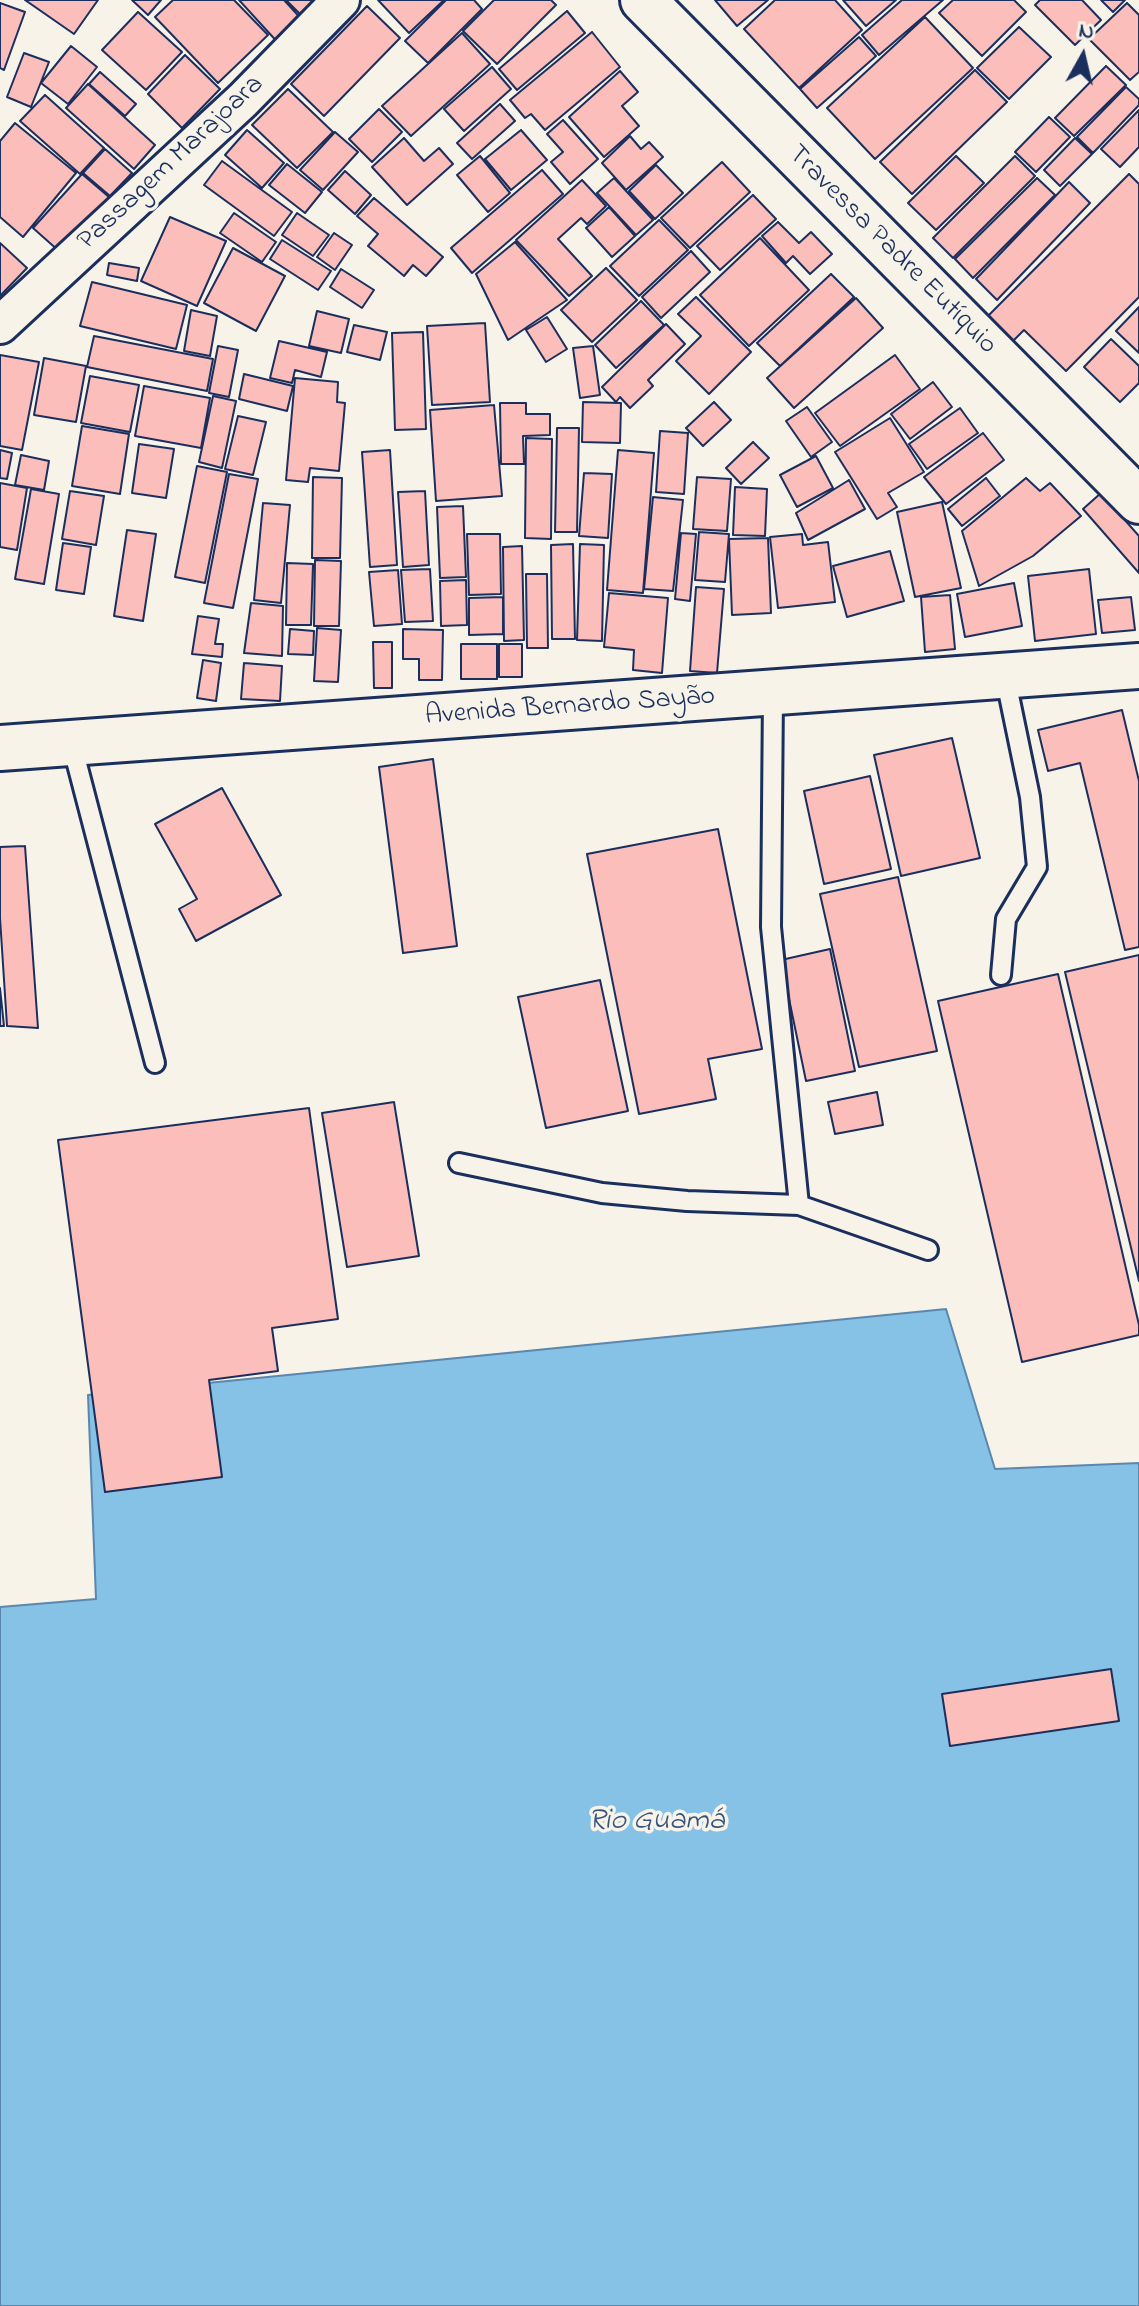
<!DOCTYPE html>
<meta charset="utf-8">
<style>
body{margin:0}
#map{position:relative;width:1139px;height:2306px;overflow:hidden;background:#f7f3e8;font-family:"Indie Flower",sans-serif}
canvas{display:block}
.north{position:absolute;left:1043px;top:16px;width:80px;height:80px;-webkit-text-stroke:6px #f7f3e8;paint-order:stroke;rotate:8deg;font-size:22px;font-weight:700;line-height:32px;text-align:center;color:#1b2f5e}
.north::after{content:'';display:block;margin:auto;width:28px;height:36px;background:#1b2f5e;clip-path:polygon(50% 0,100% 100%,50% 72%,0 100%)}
</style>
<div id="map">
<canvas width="1139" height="2306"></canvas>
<div class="north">N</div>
</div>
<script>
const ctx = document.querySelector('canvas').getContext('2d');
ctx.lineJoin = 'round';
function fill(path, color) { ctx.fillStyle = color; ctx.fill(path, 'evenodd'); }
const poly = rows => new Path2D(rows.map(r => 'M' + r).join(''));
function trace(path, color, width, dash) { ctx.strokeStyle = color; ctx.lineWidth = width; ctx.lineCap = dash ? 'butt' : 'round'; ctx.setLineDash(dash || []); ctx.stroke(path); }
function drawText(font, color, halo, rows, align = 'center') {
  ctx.font = font + ' "Indie Flower",sans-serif'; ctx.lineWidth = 7; ctx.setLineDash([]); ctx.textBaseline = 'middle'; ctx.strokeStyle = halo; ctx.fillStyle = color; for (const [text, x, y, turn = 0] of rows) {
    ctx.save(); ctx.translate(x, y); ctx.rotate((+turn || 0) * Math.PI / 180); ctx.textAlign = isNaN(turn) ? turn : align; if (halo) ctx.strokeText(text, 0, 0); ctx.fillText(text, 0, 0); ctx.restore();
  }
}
const water = poly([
 [946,1309,995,1469,1139,1463,1139,2306,0,2306,0,1607,96,1599,88,1395,946,1309]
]);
fill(water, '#86c2e5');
trace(water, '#5b87af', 2);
const building = poly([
 [25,0,98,0,74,34,25,0],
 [132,0,161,0,148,15,132,0],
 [173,0,234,0,268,35,218,83,155,17,173,0],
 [239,0,284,0,306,24,281,46,239,0],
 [286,0,327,0,306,20,286,0],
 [378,0,444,0,409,33,378,0],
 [446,0,474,0,482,9,428,63,405,41,446,0],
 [494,0,551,0,556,5,497,64,463,31,494,0],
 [715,0,768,0,737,26,715,0],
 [775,0,835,0,862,30,799,88,744,29,775,0],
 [843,0,896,0,866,26,843,0],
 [902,0,943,0,879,55,862,35,902,0],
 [953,0,1014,0,1026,12,982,56,939,13,953,0],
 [1040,0,1082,0,1101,20,1075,45,1035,5,1040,0],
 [1101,0,1125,0,1113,12,1101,0],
 [0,3,25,12,4,70,0,68,0,3],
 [1127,3,1139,15,1139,72,1130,80,1089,39,1127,3],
 [367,6,400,38,324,116,291,84,367,6],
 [567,11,585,33,517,90,499,69,567,11],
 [138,12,182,52,146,90,102,50,138,12],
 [925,17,973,68,875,159,827,108,925,17],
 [1019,27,1051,57,1009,99,977,68,1019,27],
 [592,32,620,67,545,130,531,114,525,118,510,100,592,32],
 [462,33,490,64,411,136,382,106,462,33],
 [859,37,876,56,817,108,800,89,859,37],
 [71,46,97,67,68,104,41,83,71,46],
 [24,53,49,62,31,107,7,97,24,53],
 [185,55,220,89,182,128,148,94,185,55],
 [1106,66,1126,85,1074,136,1055,118,1106,66],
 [492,67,511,89,464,131,444,109,492,67],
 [975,70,1007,102,912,194,880,162,975,70],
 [620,71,638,92,622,106,639,126,604,157,569,117,620,71],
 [100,72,136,104,125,116,89,84,100,72],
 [88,84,155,145,134,169,66,108,88,84],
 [1126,87,1139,99,1139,105,1093,153,1077,137,1126,87],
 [288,89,333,132,297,168,252,125,288,89],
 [45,95,104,148,80,174,20,121,45,95],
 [500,104,515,121,472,159,457,143,500,104],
 [379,109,402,132,372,162,349,139,379,109],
 [1139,110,1139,147,1120,167,1101,149,1139,110],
 [1049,117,1070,137,1036,172,1015,152,1049,117],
 [563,120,598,159,570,184,551,162,563,152,547,134,563,120],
 [15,123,76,173,23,237,0,217,0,141,15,123],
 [247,130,284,163,262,188,225,155,247,130],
 [521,130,547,160,511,190,485,159,521,130],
 [335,132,358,152,323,190,300,170,335,132],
 [630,136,641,149,649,142,663,157,626,190,602,163,630,136],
 [404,138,424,161,439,148,453,164,407,205,372,167,404,138],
 [1075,138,1092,154,1060,186,1044,170,1075,138],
 [105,149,132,173,110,196,83,173,105,149],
 [480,156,510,193,488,212,457,175,480,156],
 [956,156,984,183,936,230,908,203,956,156],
 [1015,156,1035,176,953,258,933,238,1015,156],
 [222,161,292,212,274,236,204,185,222,161],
 [722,162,750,192,690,248,661,218,722,162],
 [287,164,322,192,305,213,269,185,287,164],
 [656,165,683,193,655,219,629,191,656,165],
 [542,170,563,194,472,273,451,248,542,170],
 [345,171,371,195,355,214,328,190,345,171],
 [82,174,109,197,60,252,33,228,82,174],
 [1129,174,1139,184,1139,297,1066,371,1024,330,1012,342,987,317,1129,174],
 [614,178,653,220,636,235,597,193,614,178],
 [1037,178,1055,195,973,278,955,259,1037,178],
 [582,180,606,206,587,224,581,218,558,239,592,276,569,296,516,240,582,180],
 [1069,182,1090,203,997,300,976,279,1069,182],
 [753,195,776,219,720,270,697,246,753,195],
 [374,198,443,257,426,276,413,265,404,276,368,246,378,234,357,216,374,198],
 [609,207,635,236,612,257,586,228,609,207],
 [234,213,276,242,262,262,220,233,234,213],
 [297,213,329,235,313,256,282,235,297,213],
 [170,217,226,241,197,306,141,281,170,217],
 [659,220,688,250,639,296,610,266,659,220],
 [778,222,799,243,811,232,832,254,810,274,793,256,786,263,762,236,778,222],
 [334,233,352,245,335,270,317,257,334,233],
 [760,238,809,290,749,346,700,295,760,238],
 [282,240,331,271,318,290,270,259,282,240],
 [515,242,567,300,508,340,476,274,515,242],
 [0,243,27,268,0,296,0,243],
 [233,248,285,276,256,331,204,303,233,248],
 [691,251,710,272,661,318,642,297,691,251],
 [109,263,139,268,137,281,107,275,109,263],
 [606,268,637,300,592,342,561,310,606,268],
 [341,269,374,290,362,308,330,287,341,269],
 [831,274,854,297,780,366,757,343,831,274],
 [92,282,187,305,176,349,80,326,92,282],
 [696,297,751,352,709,394,676,361,701,336,678,314,696,297],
 [856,298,883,328,794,408,767,378,856,298],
 [641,301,664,325,616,368,595,345,641,301],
 [1139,307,1139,353,1116,331,1139,307],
 [191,310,217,316,210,356,184,351,191,310],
 [317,311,349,319,341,353,309,346,317,311],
 [547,317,567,349,546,362,526,330,547,317],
 [485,323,490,402,432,405,427,326,485,323],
 [666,324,685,344,648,380,653,386,630,408,620,397,616,402,602,387,666,324],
 [354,325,387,332,380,360,347,352,354,325],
 [423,332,426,429,395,430,392,333,423,332],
 [94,336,213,359,207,391,87,367,94,336],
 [1111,339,1139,366,1139,383,1120,402,1084,367,1111,339],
 [279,341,327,352,321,377,295,370,292,383,270,378,279,341],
 [218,346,238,350,229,397,209,393,218,346],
 [593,346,600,395,580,398,573,348,593,346],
 [0,355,39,362,22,450,0,446,0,355],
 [895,355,920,389,840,446,815,413,895,355],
 [44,358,86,366,76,422,34,415,44,358],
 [244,374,293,386,287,411,239,399,244,374],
 [90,376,139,385,130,432,81,423,90,376],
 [295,378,338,382,337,402,345,403,339,471,310,468,308,482,286,480,295,378],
 [933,382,952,407,910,439,891,414,933,382],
 [144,386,210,398,201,448,135,436,144,386],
 [213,396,236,401,222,468,199,462,213,396],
 [583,402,621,403,620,443,582,442,583,402],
 [714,402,731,420,703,446,686,428,714,402],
 [500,403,526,403,526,414,550,414,550,435,523,436,524,464,501,464,500,403],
 [494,405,502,496,436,501,430,410,494,405],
 [807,407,832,442,811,457,786,421,807,407],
 [960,408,978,433,927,469,909,444,960,408],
 [238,416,266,422,253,475,225,469,238,416],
 [890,418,924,472,888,493,897,507,877,519,835,452,890,418],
 [82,426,129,434,120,494,72,486,82,426],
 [557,428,579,428,577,532,555,532,557,428],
 [660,431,688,433,684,494,656,492,660,431],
 [983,433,1004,460,946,504,924,477,983,433],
 [526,438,552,439,551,539,525,538,526,438],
 [753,442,769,458,741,484,726,468,753,442],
 [139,444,174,449,166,498,132,493,139,444],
 [0,450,12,453,7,479,0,478,0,450],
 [390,450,397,565,370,567,362,452,390,450],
 [618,450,654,453,643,593,607,590,618,450],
 [21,455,49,461,44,490,15,485,21,455],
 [816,456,833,488,797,507,780,475,816,456],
 [197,466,227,472,205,583,175,577,197,466],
 [584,473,612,474,608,538,579,536,584,473],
 [229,474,258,479,233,608,204,603,229,474],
 [313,477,342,478,340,558,312,558,313,477],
 [697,477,731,479,727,531,693,529,697,477],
 [986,478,1000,496,962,526,948,509,986,478],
 [1026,478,1040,491,1050,483,1081,516,1033,556,979,586,962,531,1026,478],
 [849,480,865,509,808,540,796,513,849,480],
 [0,483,27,488,17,550,0,547,0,483],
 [735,487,767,489,765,536,733,535,735,487],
 [31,489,59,494,44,584,15,579,31,489],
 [70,491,104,496,96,545,62,539,70,491],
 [425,491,429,565,403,567,398,492,425,491],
 [1101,493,1139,536,1139,573,1083,509,1101,493],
 [653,497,683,500,673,591,644,589,653,497],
 [942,502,961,588,915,597,897,512,942,502],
 [263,503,290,505,281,603,254,600,263,503],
 [463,506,466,577,440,578,437,507,463,506],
 [127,530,156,534,143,621,114,616,127,530],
 [699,532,729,534,725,582,695,580,699,532],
 [681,533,696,534,690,601,675,599,681,533],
 [467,534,500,534,501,594,469,595,467,534],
 [802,534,803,545,828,542,835,602,778,608,770,537,802,534],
 [768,538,771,613,732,615,729,539,768,538],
 [63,543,91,547,84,594,56,590,63,543],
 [573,544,575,639,552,639,551,545,573,544],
 [580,544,604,545,602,641,577,640,580,544],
 [522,546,524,640,504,641,503,547,522,546],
 [890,551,904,601,847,617,833,566,890,551],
 [315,560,341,561,339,626,314,626,315,560],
 [287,563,313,564,311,625,286,625,287,563],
 [430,569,433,621,405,622,401,570,430,569],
 [1089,569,1096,634,1035,641,1028,576,1089,569],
 [398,570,402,624,374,626,369,572,398,570],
 [526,574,547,574,548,648,527,648,526,574],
 [466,580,467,625,441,626,440,581,466,580],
 [1014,583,1022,626,965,637,957,594,1014,583],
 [696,587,724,589,717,673,690,671,696,587],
 [609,593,668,598,662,673,633,670,634,650,604,647,609,593],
 [950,595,955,649,925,652,921,597,950,595],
 [503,597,503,634,469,635,469,598,503,597],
 [1131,597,1135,630,1102,633,1098,600,1131,597],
 [251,603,283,606,282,656,244,653,251,603],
 [198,616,219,619,215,644,223,644,222,657,192,654,198,616],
 [317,628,341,630,338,682,314,681,317,628],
 [290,629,314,631,313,655,288,654,290,629],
 [403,629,443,630,442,680,419,680,419,659,403,659,403,629],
 [373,642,392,642,392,688,374,688,373,642],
 [461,644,497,644,497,679,461,679,461,644],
 [499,644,522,644,522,677,499,677,499,644],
 [203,660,221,663,216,701,197,698,203,660],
 [244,663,282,666,280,701,241,699,244,663],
 [1122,710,1139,781,1139,947,1125,950,1080,763,1048,771,1038,730,1122,710],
 [952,738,980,858,901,876,874,755,952,738],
 [433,759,457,946,403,953,379,767,433,759],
 [870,776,891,869,824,884,804,791,870,776],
 [222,788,281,895,196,941,179,909,197,899,155,824,222,788],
 [718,829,762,1049,708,1059,716,1099,639,1114,587,854,718,829],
 [25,846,38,1028,7,1026,0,918,0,847,25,846],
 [898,877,937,1051,859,1067,820,894,898,877],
 [830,949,855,1071,806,1081,781,960,830,949],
 [1139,955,1139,1281,1065,972,1139,955],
 [1058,974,1139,1325,1139,1335,1022,1362,938,1001,1058,974],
 [600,980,628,1111,546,1128,518,997,600,980],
 [0,988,4,1026,0,1026,0,988],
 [877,1092,883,1125,835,1134,828,1102,877,1092],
 [394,1102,419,1256,347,1267,322,1113,394,1102],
 [309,1108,338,1319,272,1328,278,1371,209,1380,222,1477,105,1492,58,1140,309,1108],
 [1111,1669,1119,1721,950,1746,942,1694,1111,1669]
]);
fill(building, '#fbbeba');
trace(building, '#1b2f5e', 2);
const lane = poly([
 [773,693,771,927,799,1205],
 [72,745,155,1063],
 [1001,975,1006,919,1037,867,1030,797,1005,676],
 [459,1163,602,1193,687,1201,799,1205,928,1250]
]);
const street = poly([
 [0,325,243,100,341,0]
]);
const secondary = poly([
 [643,0,1139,501],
 [0,748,1139,666]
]);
trace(lane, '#1b2f5e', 24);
trace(street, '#1b2f5e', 42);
trace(secondary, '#1b2f5e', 50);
trace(lane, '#f7f3e8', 18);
trace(street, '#f7f3e8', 36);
trace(secondary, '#f7f3e8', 44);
drawText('28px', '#1b2f5e', '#f7f3e8', [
 ["Passagem Marajoara",172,164,-43],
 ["Travessa Padre Eutíquio",891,251,45],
 ["Avenida Bernardo Sayão",570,708,-4]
]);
drawText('italic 30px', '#365480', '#f7f3e8', [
 ["Rio Guamá",656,1823]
]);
</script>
